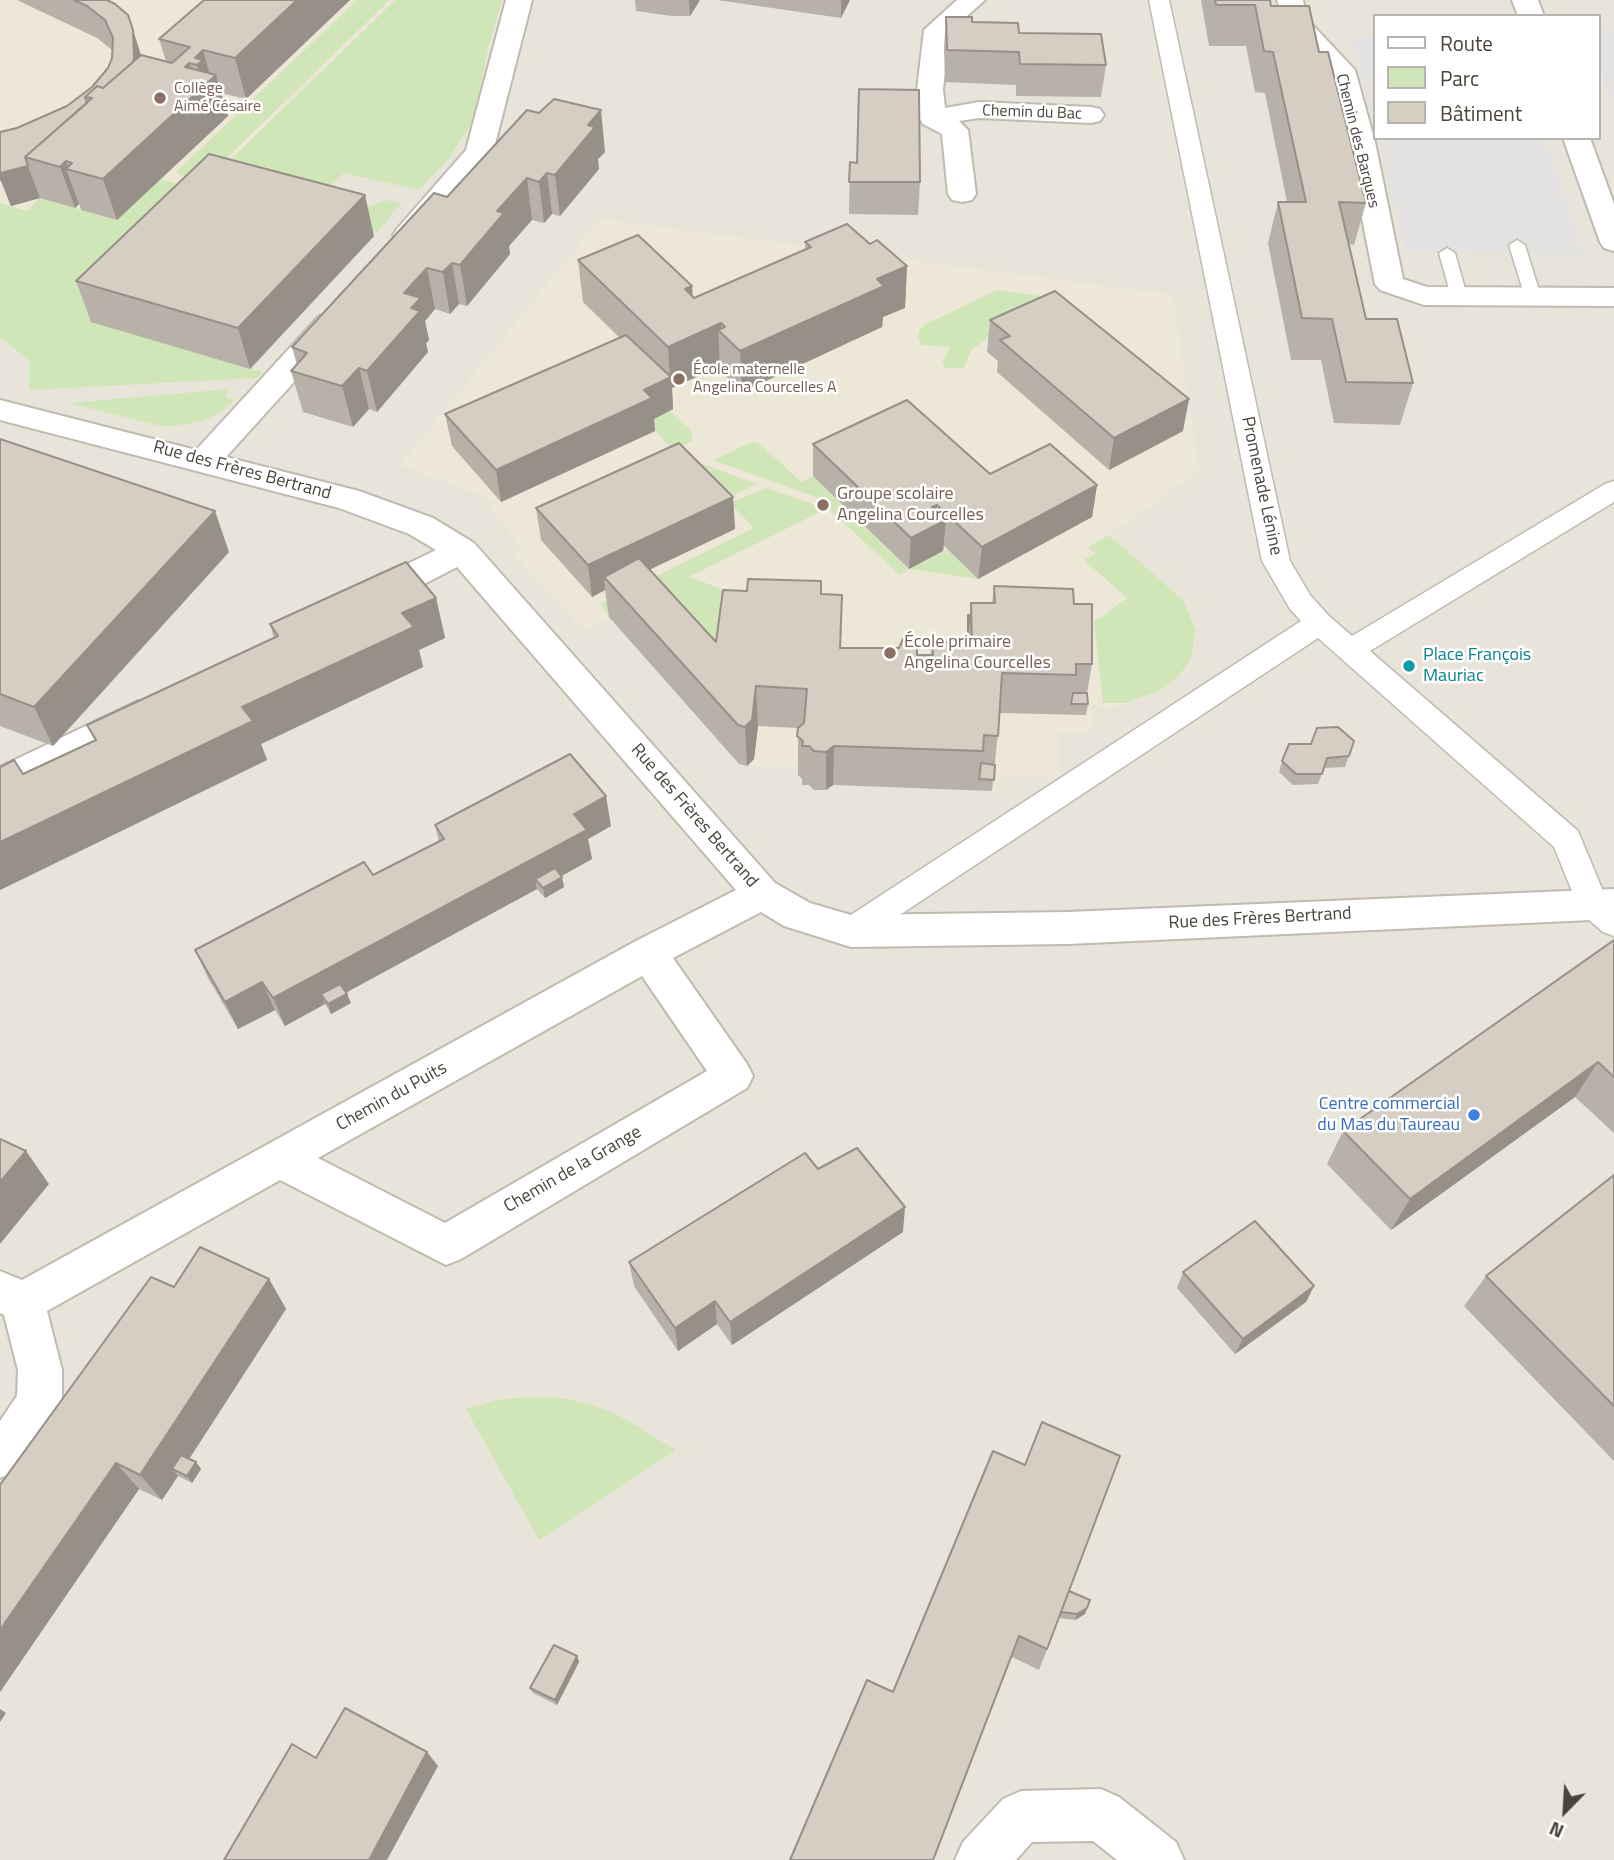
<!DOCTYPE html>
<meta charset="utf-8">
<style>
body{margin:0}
#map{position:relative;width:1614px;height:1860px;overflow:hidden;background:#f5f2ec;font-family:"Titillium Web",sans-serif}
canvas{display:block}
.legend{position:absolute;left:1373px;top:14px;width:228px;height:126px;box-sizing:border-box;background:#fff;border:2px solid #b6b4b0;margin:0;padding:9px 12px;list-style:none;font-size:21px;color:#49433a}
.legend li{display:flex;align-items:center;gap:14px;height:35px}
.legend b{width:35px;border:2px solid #b6b4b0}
.north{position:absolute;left:1530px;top:1776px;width:70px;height:70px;-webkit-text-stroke:5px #fff;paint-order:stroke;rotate:204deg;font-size:19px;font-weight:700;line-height:28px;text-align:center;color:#49433a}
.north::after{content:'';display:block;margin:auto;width:24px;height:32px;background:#49433a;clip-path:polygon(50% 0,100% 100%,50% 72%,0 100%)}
</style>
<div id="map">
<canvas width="1614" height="1860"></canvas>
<ul class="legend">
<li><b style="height:9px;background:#fff"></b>Route</li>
<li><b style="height:19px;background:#d1e6b8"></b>Parc</li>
<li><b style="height:19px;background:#d6cec2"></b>Bâtiment</li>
</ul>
<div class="north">N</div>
</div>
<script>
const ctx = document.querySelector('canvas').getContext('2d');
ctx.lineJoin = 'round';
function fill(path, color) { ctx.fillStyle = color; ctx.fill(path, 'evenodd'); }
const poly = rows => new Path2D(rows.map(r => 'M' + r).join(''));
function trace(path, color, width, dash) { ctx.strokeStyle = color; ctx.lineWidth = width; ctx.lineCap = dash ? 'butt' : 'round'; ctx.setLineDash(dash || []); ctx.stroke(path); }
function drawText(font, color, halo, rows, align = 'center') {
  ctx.font = font + ' "Titillium Web",sans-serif'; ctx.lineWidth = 5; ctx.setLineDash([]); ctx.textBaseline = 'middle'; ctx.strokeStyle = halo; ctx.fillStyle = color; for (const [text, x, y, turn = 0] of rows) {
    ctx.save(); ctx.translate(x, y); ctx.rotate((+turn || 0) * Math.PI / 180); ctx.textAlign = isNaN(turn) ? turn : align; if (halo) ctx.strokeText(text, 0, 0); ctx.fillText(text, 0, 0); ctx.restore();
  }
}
fill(poly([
 [0,0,1614,0,1614,1860,0,1860],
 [1374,16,1598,16,1598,138,1374,138]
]), '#e8e4da');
fill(poly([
 [0,0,421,0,91,322,0,297],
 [600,219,1173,295,1199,471,1110,535,1183,600,1193,619,1195,642,1191,658,1179,676,1142,699,1110,708,1093,706,1091,732,1058,732,1058,778,1000,775,999,791,833,785,826,790,814,790,809,785,802,785,803,780,798,775,798,767,743,766,736,762,609,617,582,630,514,554,523,549,488,507,497,502,400,465]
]), '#ede7d7');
fill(poly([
 [357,0,390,0,203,181,175,173],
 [395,0,502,0,487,51,477,115,448,160,419,190,344,173,299,216,250,369,263,372,257,378,29,390,29,361,0,337,0,203,27,211,40,198,117,220,160,179,199,190],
 [385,200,401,203,377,233,350,225,369,206],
 [997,290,1040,296,1044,299,1041,315,984,341,971,350,964,368,946,368,942,363,950,347,921,345,918,337,919,331,924,325],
 [230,389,225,396,234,400,218,414,203,421,173,426,160,426,68,403],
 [670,411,692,431,692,441,674,451,647,422],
 [752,442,760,444,801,482,813,476,909,570,900,575,816,497,713,460],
 [703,464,757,484,723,500,694,468],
 [766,488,810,503,822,511,689,577,719,588,735,604,718,682,644,600,609,617,600,604,754,528,730,503],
 [1109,535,1183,600,1196,630,1191,658,1179,676,1159,691,1127,703,1103,703,1094,622,1127,598,1084,560,1096,554,1088,547],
 [947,550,978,579,909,569],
 [529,1397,561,1398,590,1404,618,1415,676,1450,539,1540,466,1409,497,1400]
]), '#d1e6b8');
fill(poly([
 [1598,25,1614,33,1614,107,1598,68],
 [1351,37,1374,37,1374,128],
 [1377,138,1545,138,1585,256,1406,252]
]), '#e4e2e0');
const service = poly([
 [1517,240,1525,245,1541,297,1539,301,1527,301,1525,297,1509,245,1517,240],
 [1447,248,1455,253,1467,296,1465,300,1453,300,1451,296,1439,253,1447,248]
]);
const pedestrian = poly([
 [1149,0,1169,0,1290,561,1310,595,1329,616,1352,636,1605,484,1614,481,1614,502,1370,651,1578,831,1605,896,1614,904,1614,936,1603,932,1581,913,1554,847,1318,638,862,940,851,944,840,940,835,931,840,922,1301,621,1290,609,1262,561,1149,0]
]);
const minor = poly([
 [506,0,532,0,493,152,417,241,407,244,397,241,393,235,397,229,466,150,506,0],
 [957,0,985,0,949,32,943,90,945,108,979,102,1091,107,1100,109,1104,115,1100,121,1091,123,979,118,959,121,968,130,976,194,972,200,962,202,952,200,948,194,942,134,923,124,919,118,917,90,924,30,957,0],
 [1277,0,1303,0,1307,19,1355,70,1375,142,1403,279,1427,287,1614,288,1614,306,1424,305,1380,290,1375,284,1347,142,1329,72,1286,26,1277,0],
 [330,314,341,316,345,323,341,330,226,457,359,491,433,518,474,543,775,883,810,903,851,915,1068,912,1614,889,1614,919,1068,944,851,947,784,926,761,912,673,958,747,1064,753,1076,747,1088,461,1259,446,1265,280,1180,47,1311,62,1370,62,1402,34,1451,16,1471,0,1478,0,1421,17,1396,18,1370,4,1315,0,1313,0,1271,22,1280,634,942,736,890,457,567,382,606,370,609,358,606,353,597,358,588,436,550,409,534,339,508,0,420,0,400,196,450,319,316,330,314],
 [642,976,707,1071,445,1223,318,1158,642,976],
 [138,701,151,705,156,714,151,723,0,797,0,767,138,701],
 [1101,1789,1119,1797,1176,1842,1184,1860,1117,1860,1093,1841,1032,1842,1016,1860,955,1860,963,1842,1003,1799,1021,1791,1101,1789]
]);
const tertiary = poly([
 [1512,0,1538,0,1544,16,1518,16,1512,0],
 [1563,138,1590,138,1614,204,1614,251,1604,248,1600,242,1563,138]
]);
trace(service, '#c0baaf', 3);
trace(pedestrian, '#c0baaf', 3);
trace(minor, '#c0baaf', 4);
trace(tertiary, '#c0baaf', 4);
fill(service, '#fff');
fill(pedestrian, '#fff');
fill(minor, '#fff');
fill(tertiary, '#fff');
fill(poly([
 [17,0,107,0,133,30,141,55,166,61,159,39,350,0,246,99,221,93,228,116,117,220,81,210,79,204,75,208,40,198,11,206,1,181,17,128,67,106,92,87,108,68,112,58,112,50,97,38],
 [635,0,700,0,690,16,672,16,636,11],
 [717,0,850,0,841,18],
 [1201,0,1270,0,1271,6,1319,52,1366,203,1354,245,1349,244,1366,319,1413,383,1400,425,1334,423,1321,360,1291,360,1268,243,1278,202,1287,202,1265,93,1255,92,1246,46,1209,46],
 [946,17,1019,33,1106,65,1101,97,1016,96,1016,85,945,82,944,49],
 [539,113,605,152,598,159,599,169,560,216,552,214,544,223,532,220,509,246,510,254,467,306,459,304,450,314,435,309,425,321,429,340,426,343,428,352,377,412,369,409,353,427,303,412,291,371,297,365,292,347,447,197],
 [850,162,857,163,920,182,918,215,849,214],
 [374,236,250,369,91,322,76,281],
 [805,242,870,244,907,266,905,308,883,317,882,327,742,392,720,371,720,366,672,388,673,409,654,419,655,431,501,502,452,446,445,414,620,338,583,302,578,260,694,298,805,250],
 [990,320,1183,431,1109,470,997,372,998,361,987,352],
 [0,439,229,552,53,746,0,726],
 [813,444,990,474,1097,485,1092,517,978,579,944,546,943,551,909,569,813,476],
 [733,497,735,529,649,570,716,642,747,591,821,581,821,594,842,595,841,648,917,655,931,655,932,642,967,643,968,615,970,615,971,603,992,603,994,586,1074,604,1092,664,1087,693,1088,704,1086,715,1000,713,992,791,833,785,826,790,814,790,809,785,802,785,802,779,798,775,798,728,758,726,754,759,747,766,739,764,609,617,605,590,592,597,541,540,536,508],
 [436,598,445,638,419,650,423,667,261,744,267,760,0,890,0,767,23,774,95,741,87,725,274,638,270,624],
 [1354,741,1345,767,1324,768,1318,784,1293,785,1279,772,1282,761],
 [435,825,611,826,588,839,592,859,561,876,564,887,545,898,537,889,346,992,351,1003,331,1014,325,1004,285,1026,275,1010,238,1029,208,978,195,950,373,875,439,842],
 [1614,940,1614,1133,1575,1097,1391,1230,1327,1164,1343,1131],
 [818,1169,903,1232,732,1345,717,1324,678,1351,634,1286,629,1262],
 [1614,1175,1614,1461,1464,1306,1486,1276],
 [1183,1272,1314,1286,1306,1302,1235,1354,1177,1288],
 [269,1279,286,1309,189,1459,196,1462,201,1469,192,1483,178,1476,162,1500,139,1489,0,1692,0,1485,174,1287],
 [1069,1591,1090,1600,1085,1614,1075,1620,1059,1618,1039,1670,1012,1657,935,1857,790,1860,893,1692],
 [577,1656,579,1662,557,1705,533,1693,530,1688]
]), '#b8b1a7');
fill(poly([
 [297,0,350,0,246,99,235,58],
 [689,0,700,0,690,16],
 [841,0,850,0,841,18],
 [133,30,143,62,131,75],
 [203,50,211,79,216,75,228,116,117,220,103,179,189,63,197,92,203,87,195,58],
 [95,108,72,163,66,161,69,169,66,169,79,204,75,208,60,167],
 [601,110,605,152,598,159,599,169,560,216,555,175,588,125],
 [0,163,28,166,40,198,11,206,1,181,0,181],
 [547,173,552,214,544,223,539,182],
 [527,178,532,220,509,246,510,254,467,306,460,265,497,211],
 [365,195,374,236,250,369,238,328],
 [452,263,459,304,450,314,443,272],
 [907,266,905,308,883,317,882,327,742,392,740,351,877,279],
 [427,268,435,309,425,321,429,340,426,343,428,352,377,412,367,371,404,293],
 [692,286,695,327,685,289],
 [721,323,721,333,718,330,720,366,672,388,673,409,654,419,655,431,501,502,496,470,644,390,670,378,668,347],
 [359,368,369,409,353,427,342,386],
 [1189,399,1183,431,1109,470,1114,438],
 [1097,485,1092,517,978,579,982,547],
 [733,497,735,529,613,587,604,577,605,590,592,597,588,565],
 [937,505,935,525,946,520,943,551,909,569,911,538,932,507],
 [215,511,229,552,53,746,34,707],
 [436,598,445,638,419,650,423,667,261,744,267,760,0,890,0,842,242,707,402,613],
 [756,686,758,726,754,759,747,766,745,727],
 [834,746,833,785,826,790,826,752],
 [606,796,611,826,588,839,592,859,542,887,535,879,537,889,327,1003,321,994,325,1004,285,1026,273,998,574,814],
 [562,877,564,887,545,898,543,888],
 [262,982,275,1010,238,1029,225,1002],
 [347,994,351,1003,331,1014,328,1004],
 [1598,1062,1575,1097,1391,1230,1410,1199],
 [26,1151,49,1184,0,1244,0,1182],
 [905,1207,903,1232,732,1345,730,1322],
 [269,1279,286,1309,180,1473,172,1469,178,1476,162,1500,140,1475],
 [1314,1286,1306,1302,1235,1354,1243,1339],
 [715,1301,717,1324,678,1351,675,1328],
 [196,1462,201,1469,192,1483,187,1476],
 [116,1463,139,1489,0,1692,0,1630],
 [1087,1608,1085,1614,1075,1620,1077,1614],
 [577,1656,579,1662,557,1705,555,1700],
 [0,1709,6,1713,0,1722],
 [427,1752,438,1766,387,1860,369,1860]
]), '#969088');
const building = poly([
 [74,0,107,0,115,4,128,15,133,30,134,59,132,63,103,88,97,86,85,97,87,103,25,157,28,166,0,173,0,132,17,128,67,106,92,87,108,68,112,58,113,38,105,20,87,6,74,0],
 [204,0,297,0,235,58,203,50,195,58,203,60,197,65,189,63,185,67,216,75,103,179,66,169,72,163,66,161,60,167,25,157,92,98,85,97,97,86,103,88,141,55,172,63,190,47,159,39,204,0],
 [1215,0,1270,0,1271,6,1309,6,1319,52,1328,52,1366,203,1339,202,1366,319,1397,319,1413,383,1346,382,1332,319,1302,318,1278,202,1306,202,1273,52,1264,51,1255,5,1216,5,1215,0],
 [946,17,972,17,972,22,1018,23,1019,33,1101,34,1106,65,1020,64,1019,52,947,50,946,17],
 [859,89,919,90,920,182,849,182,850,162,857,163,859,89],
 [554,99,601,110,588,125,595,127,555,175,547,173,539,182,527,178,497,211,504,213,460,265,452,263,443,272,427,268,404,293,421,298,411,308,420,311,367,371,359,368,342,386,291,371,307,353,292,347,434,193,447,197,527,110,539,113,554,99],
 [209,154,365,195,238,328,76,281,209,154],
 [847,224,870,244,877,240,907,266,877,279,884,286,740,351,718,330,725,327,721,323,668,347,578,260,638,235,692,286,685,289,694,298,811,247,805,242,847,224],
 [1055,291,1189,399,1114,438,1000,340,1010,336,990,320,1055,291],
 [626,335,671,377,644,390,652,398,496,470,445,414,626,335],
 [907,400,990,474,1050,444,1097,485,982,547,937,505,932,507,946,520,911,538,813,444,907,400],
 [0,439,215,511,34,707,0,694,0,439],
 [679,443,733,497,588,565,536,508,679,443],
 [639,558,716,642,723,590,747,591,748,579,821,581,821,594,842,595,840,648,899,648,903,639,910,637,917,642,917,655,933,655,932,642,972,643,971,603,995,603,994,586,1073,589,1074,604,1092,604,1092,664,1076,664,1076,675,1002,673,998,736,984,735,983,751,834,746,826,752,814,751,809,746,802,746,803,741,797,736,798,728,804,723,807,689,756,686,752,720,745,727,738,725,604,577,639,558],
 [406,562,436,598,402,613,414,627,242,707,253,721,0,842,0,767,14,760,23,774,96,740,87,725,278,636,270,624,406,562],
 [968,615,970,615,968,632,968,615],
 [1073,693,1087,693,1088,704,1071,704,1073,693],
 [1338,727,1354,741,1349,756,1327,758,1322,774,1296,774,1282,761,1289,744,1311,744,1317,728,1338,727],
 [570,754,606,796,574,814,587,830,273,998,262,982,225,1002,195,950,364,862,373,875,444,839,435,825,570,754],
 [981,763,995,765,994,780,979,779,981,763],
 [555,868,562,877,543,888,535,879,555,868],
 [1614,940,1614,1077,1598,1062,1410,1199,1343,1131,1614,940],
 [340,984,347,994,328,1004,321,994,340,984],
 [0,1139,26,1151,0,1182,0,1139],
 [857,1148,905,1207,730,1322,715,1301,675,1328,629,1262,805,1153,818,1169,857,1148],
 [1614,1175,1614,1406,1486,1276,1614,1175],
 [1255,1221,1314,1286,1243,1339,1183,1272,1255,1221],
 [200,1247,269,1279,140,1475,116,1463,0,1630,0,1485,151,1277,174,1287,200,1247],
 [1042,1422,1120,1456,1047,1649,1019,1636,933,1860,790,1860,867,1680,893,1692,993,1451,1025,1465,1042,1422],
 [181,1455,196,1462,187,1476,172,1469,181,1455],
 [1069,1591,1090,1600,1087,1608,1077,1614,1061,1612,1069,1591],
 [554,1645,577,1656,555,1700,530,1688,554,1645],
 [345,1708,427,1752,369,1860,224,1860,292,1744,316,1758,345,1708]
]);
fill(building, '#d6cec2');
trace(building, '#969088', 2);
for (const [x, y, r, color] of [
 [160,98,7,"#8d6e63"],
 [679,379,7,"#8d6e63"],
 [823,505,7,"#8d6e63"],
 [890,653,7,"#8d6e63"],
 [1409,666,7,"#0f9aa8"],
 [1474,1115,7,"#3f7fe0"]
]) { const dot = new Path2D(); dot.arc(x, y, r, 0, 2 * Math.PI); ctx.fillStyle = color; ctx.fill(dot); trace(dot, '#fff', 2.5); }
drawText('16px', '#785e54', '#fff', [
 ["Collège",174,89],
 ["Aimé Césaire",174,107],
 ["École maternelle",693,370],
 ["Angelina Courcelles A",693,388]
], 'left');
drawText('16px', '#49433a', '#fff', [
 ["Chemin du Bac",1032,113,2],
 ["Chemin des Barques",1357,141,76]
]);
drawText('18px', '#49433a', '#fff', [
 ["Rue des Frères Bertrand",242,471,15],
 ["Promenade Lénine",1261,486,78],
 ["Rue des Frères Bertrand",694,816,49],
 ["Rue des Frères Bertrand",1260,919,-3],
 ["Chemin du Puits",392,1097,-29],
 ["Chemin de la Grange",573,1170,-30]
]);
drawText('18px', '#785e54', '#fff', [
 ["Groupe scolaire",837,495],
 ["Angelina Courcelles",837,516],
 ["École primaire",904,643],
 ["Angelina Courcelles",904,664]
], 'left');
drawText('18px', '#0d838f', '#fff', [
 ["Place François",1423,656],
 ["Mauriac",1423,677]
], 'left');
drawText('18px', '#366cbe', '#fff', [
 ["Centre commercial",1460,1105],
 ["du Mas du Taureau",1460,1126]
], 'right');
</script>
